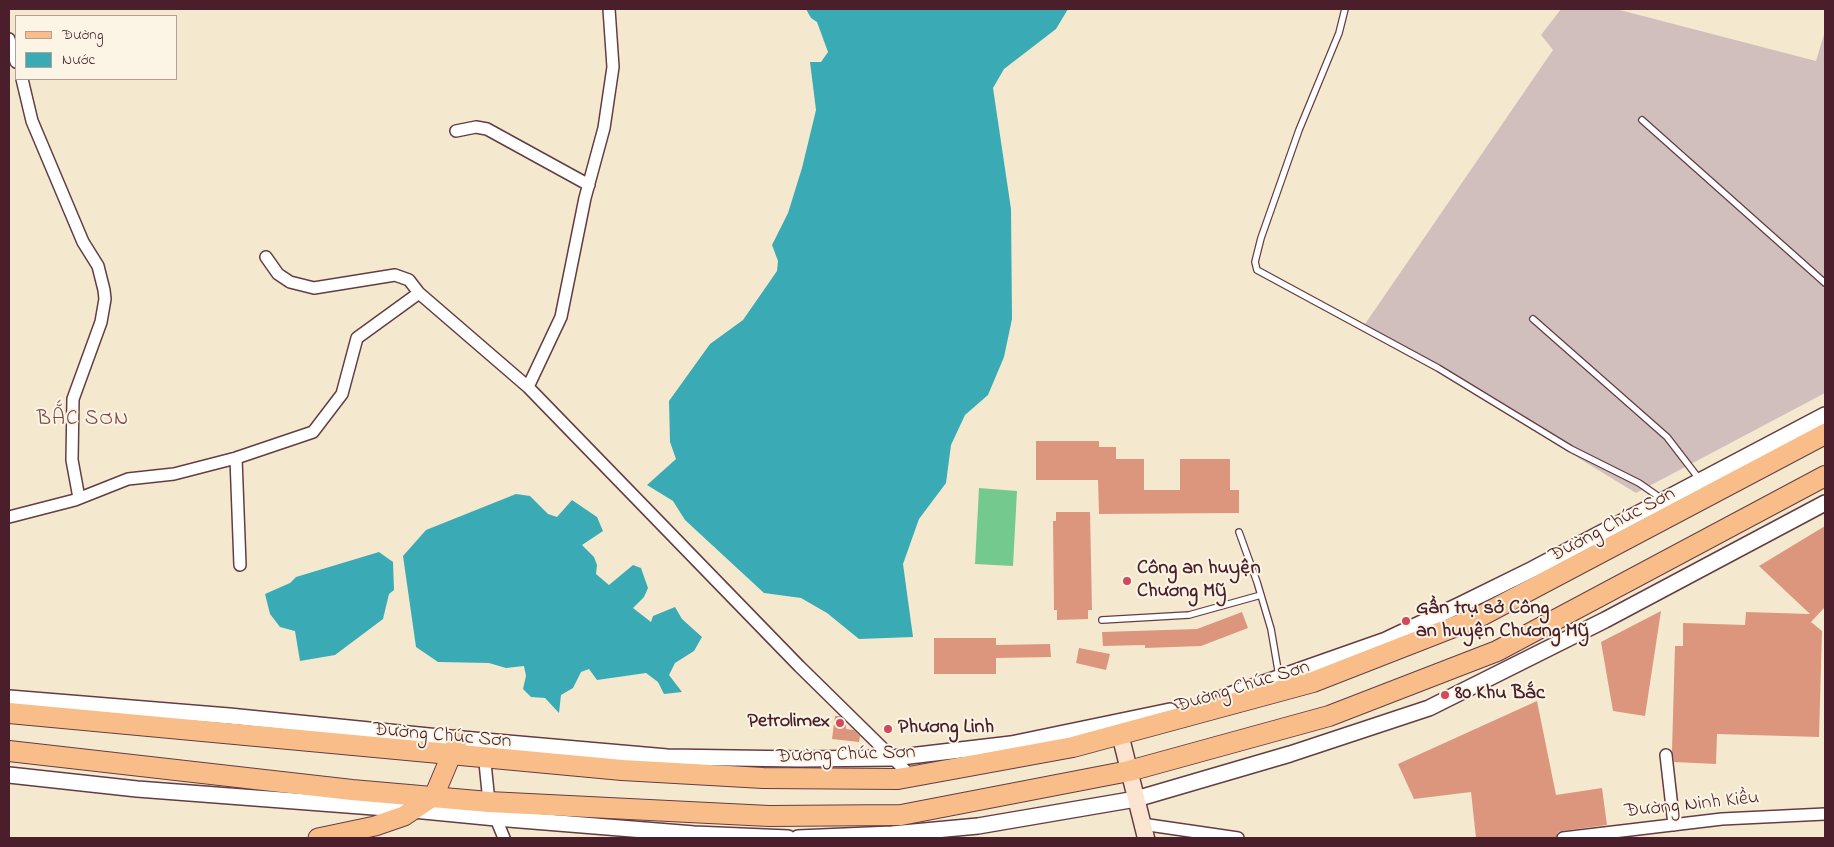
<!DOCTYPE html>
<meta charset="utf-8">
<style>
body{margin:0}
#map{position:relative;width:1834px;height:847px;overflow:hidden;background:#f4e9cf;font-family:"Indie Flower",sans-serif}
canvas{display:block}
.frame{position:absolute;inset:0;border:10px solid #4a1f2b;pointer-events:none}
.legend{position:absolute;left:15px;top:15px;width:162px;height:65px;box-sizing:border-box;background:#fcf5e5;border:1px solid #b59f9b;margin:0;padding:6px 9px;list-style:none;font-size:15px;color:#4a1f2b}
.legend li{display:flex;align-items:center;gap:10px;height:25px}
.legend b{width:25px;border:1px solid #b59f9b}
</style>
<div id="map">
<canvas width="1834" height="847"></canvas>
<div class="frame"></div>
<ul class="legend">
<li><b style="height:6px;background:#f8bd89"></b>Đường</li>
<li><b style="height:14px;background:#3aabb5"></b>Nước</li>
</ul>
</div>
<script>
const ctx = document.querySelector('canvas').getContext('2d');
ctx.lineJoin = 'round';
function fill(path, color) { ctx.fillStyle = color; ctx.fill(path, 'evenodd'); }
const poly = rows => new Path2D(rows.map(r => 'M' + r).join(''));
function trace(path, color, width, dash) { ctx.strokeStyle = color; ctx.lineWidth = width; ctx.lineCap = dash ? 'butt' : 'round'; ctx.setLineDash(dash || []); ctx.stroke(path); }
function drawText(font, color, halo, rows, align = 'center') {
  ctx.font = font + ' "Indie Flower",sans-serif'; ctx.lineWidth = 4; ctx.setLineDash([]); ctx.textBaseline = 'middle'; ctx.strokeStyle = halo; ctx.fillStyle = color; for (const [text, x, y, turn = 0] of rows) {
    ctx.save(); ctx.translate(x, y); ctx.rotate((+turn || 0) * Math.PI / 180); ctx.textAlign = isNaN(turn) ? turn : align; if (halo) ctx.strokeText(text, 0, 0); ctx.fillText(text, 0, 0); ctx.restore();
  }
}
fill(poly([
 [1561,9,1616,9,1816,61,1825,31,1825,393,1636,493,1363,327,1553,50,1541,35]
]), '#d1bfbd');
fill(poly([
 [979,488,1017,491,1013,566,975,564]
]), '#74ca8e');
fill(poly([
 [806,9,1068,9,1056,29,1004,69,993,88,1011,209,1012,319,1004,357,988,395,965,415,951,445,946,483,919,519,903,564,913,637,859,639,827,613,801,598,764,593,685,520,673,501,647,485,676,459,670,442,669,401,710,344,743,320,777,271,778,261,772,245,788,213,802,168,816,110,810,62,821,62,828,52,817,22,811,18],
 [516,494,530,496,548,514,557,517,572,500,597,517,603,531,582,545,594,557,597,565,596,574,609,585,633,565,641,568,648,588,644,597,633,608,651,622,653,616,675,607,682,619,702,637,694,651,675,663,669,675,682,692,664,694,658,682,646,673,597,680,589,669,581,672,573,688,561,695,559,713,545,698,531,697,523,689,526,676,524,666,506,668,489,663,438,662,416,647,403,556,426,530],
 [379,552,393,562,394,590,389,594,383,619,335,655,300,661,295,631,280,627,270,614,265,594,290,583,296,577]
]), '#3aabb5');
fill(poly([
 [1036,441,1099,441,1099,447,1116,447,1116,459,1144,459,1144,490,1180,490,1180,459,1230,459,1230,490,1239,490,1239,513,1099,514,1098,480,1036,480],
 [1056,512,1090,512,1092,610,1088,610,1088,619,1057,620,1057,610,1054,610,1053,521,1056,521],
 [1825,526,1825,607,1811,622,1822,631,1819,737,1717,734,1716,764,1674,762,1672,750,1675,646,1683,646,1683,623,1745,625,1746,612,1810,614,1759,566],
 [1661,611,1645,716,1613,711,1601,642],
 [1242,612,1248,628,1201,646,1145,648,1145,645,1103,646,1102,632,1197,629],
 [934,638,996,638,996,645,1050,644,1051,657,996,658,996,674,934,674],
 [1079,648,1110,654,1106,670,1076,663],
 [1537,701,1556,795,1602,788,1607,825,1562,831,1558,832,1556,838,1476,838,1471,792,1414,799,1398,764],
 [835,716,840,716,846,723,846,729,854,730,860,736,859,742,832,739]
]), '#dd967e');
const service = poly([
 [1345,9,1339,33,1299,130,1261,238,1255,262,1257,270,1438,368,1571,449,1639,483,1662,499],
 [1642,120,1825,283],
 [1533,319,1667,437,1700,480],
 [1239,532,1257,582,1271,629,1279,676],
 [1102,620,1189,615,1261,595]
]);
const minor = poly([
 [9,39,16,62],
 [22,79,32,121,83,242,98,266,104,290,105,299,101,322,73,399,72,460,79,498],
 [456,131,476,127,487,129,589,185],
 [266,257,278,274,290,282,314,288,395,275,409,280,419,293,528,387,799,666,911,776],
 [528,387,561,317,585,198,604,128,613,67,609,9],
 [236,458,240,565],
 [9,517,75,500,128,479,174,474,236,458,313,432,342,394,357,338,419,293],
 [484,753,489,802,504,838],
 [1666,755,1674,825],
 [1142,824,1238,838],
 [1563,838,1722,819,1825,814]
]);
const tertiary = poly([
 [1224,697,1386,640,1460,605,1533,569,1825,415],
 [9,698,229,716,439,737,667,757,800,759,892,758,1011,744,1170,711],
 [9,775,137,789,413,810,496,818,694,834,788,838],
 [798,838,892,834,978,826,1136,799,1290,754,1429,708,1605,620,1825,503]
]);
const secondary = poly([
 [1120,734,1146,838]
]);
const primary = poly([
 [318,838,375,826,404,816,434,796,458,739]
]);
const trunk = poly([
 [9,713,622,770,763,778,898,779,1073,747,1313,682,1477,618,1825,434],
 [9,751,352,790,489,802,769,816,901,815,1129,771,1329,716,1497,651,1825,476]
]);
trace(service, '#643d44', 8);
trace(minor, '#643d44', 14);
trace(tertiary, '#643d44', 18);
trace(secondary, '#643d44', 19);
trace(primary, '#643d44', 21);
trace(trunk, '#643d44', 22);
trace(service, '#fff', 5.5);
trace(minor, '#fff', 11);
trace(tertiary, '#fff', 15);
trace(secondary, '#fce5d0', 16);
trace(primary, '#f8bd89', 19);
trace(trunk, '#f8bd89', 20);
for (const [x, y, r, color] of [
 [1127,581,5,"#d1495b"],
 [1406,621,5,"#d1495b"],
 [1445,695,5,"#d1495b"],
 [840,723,5,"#d1495b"],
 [888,729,5,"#d1495b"]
]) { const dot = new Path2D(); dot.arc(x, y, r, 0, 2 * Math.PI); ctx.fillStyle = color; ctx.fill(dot); trace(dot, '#fcf5e5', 2); }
drawText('20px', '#4a1f2b', '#fcf5e5', [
 ["Đường Chúc Sơn",1613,526,-28],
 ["Đường Chúc Sơn",1243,688,-17],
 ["Đường Chúc Sơn",442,737,5],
 ["Đường Chúc Sơn",846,756,-2],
 ["Đường Ninh Kiều",1692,806,-6]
]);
drawText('bold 20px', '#4a1f2b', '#fcf5e5', [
 ["Công an huyện",1137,570],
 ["Chương Mỹ",1137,593],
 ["Gần trụ sở Công",1416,610],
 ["an huyện Chương Mỹ",1416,633],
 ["80 Khu Bắc",1455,695],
 ["Petrolimex",830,723,"right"],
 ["Phương Linh",898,729]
], 'left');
ctx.letterSpacing = '1px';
drawText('21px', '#7d4948', '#fcf5e5', [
 ["BẮC SƠN",83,421]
]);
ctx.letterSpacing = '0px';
</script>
